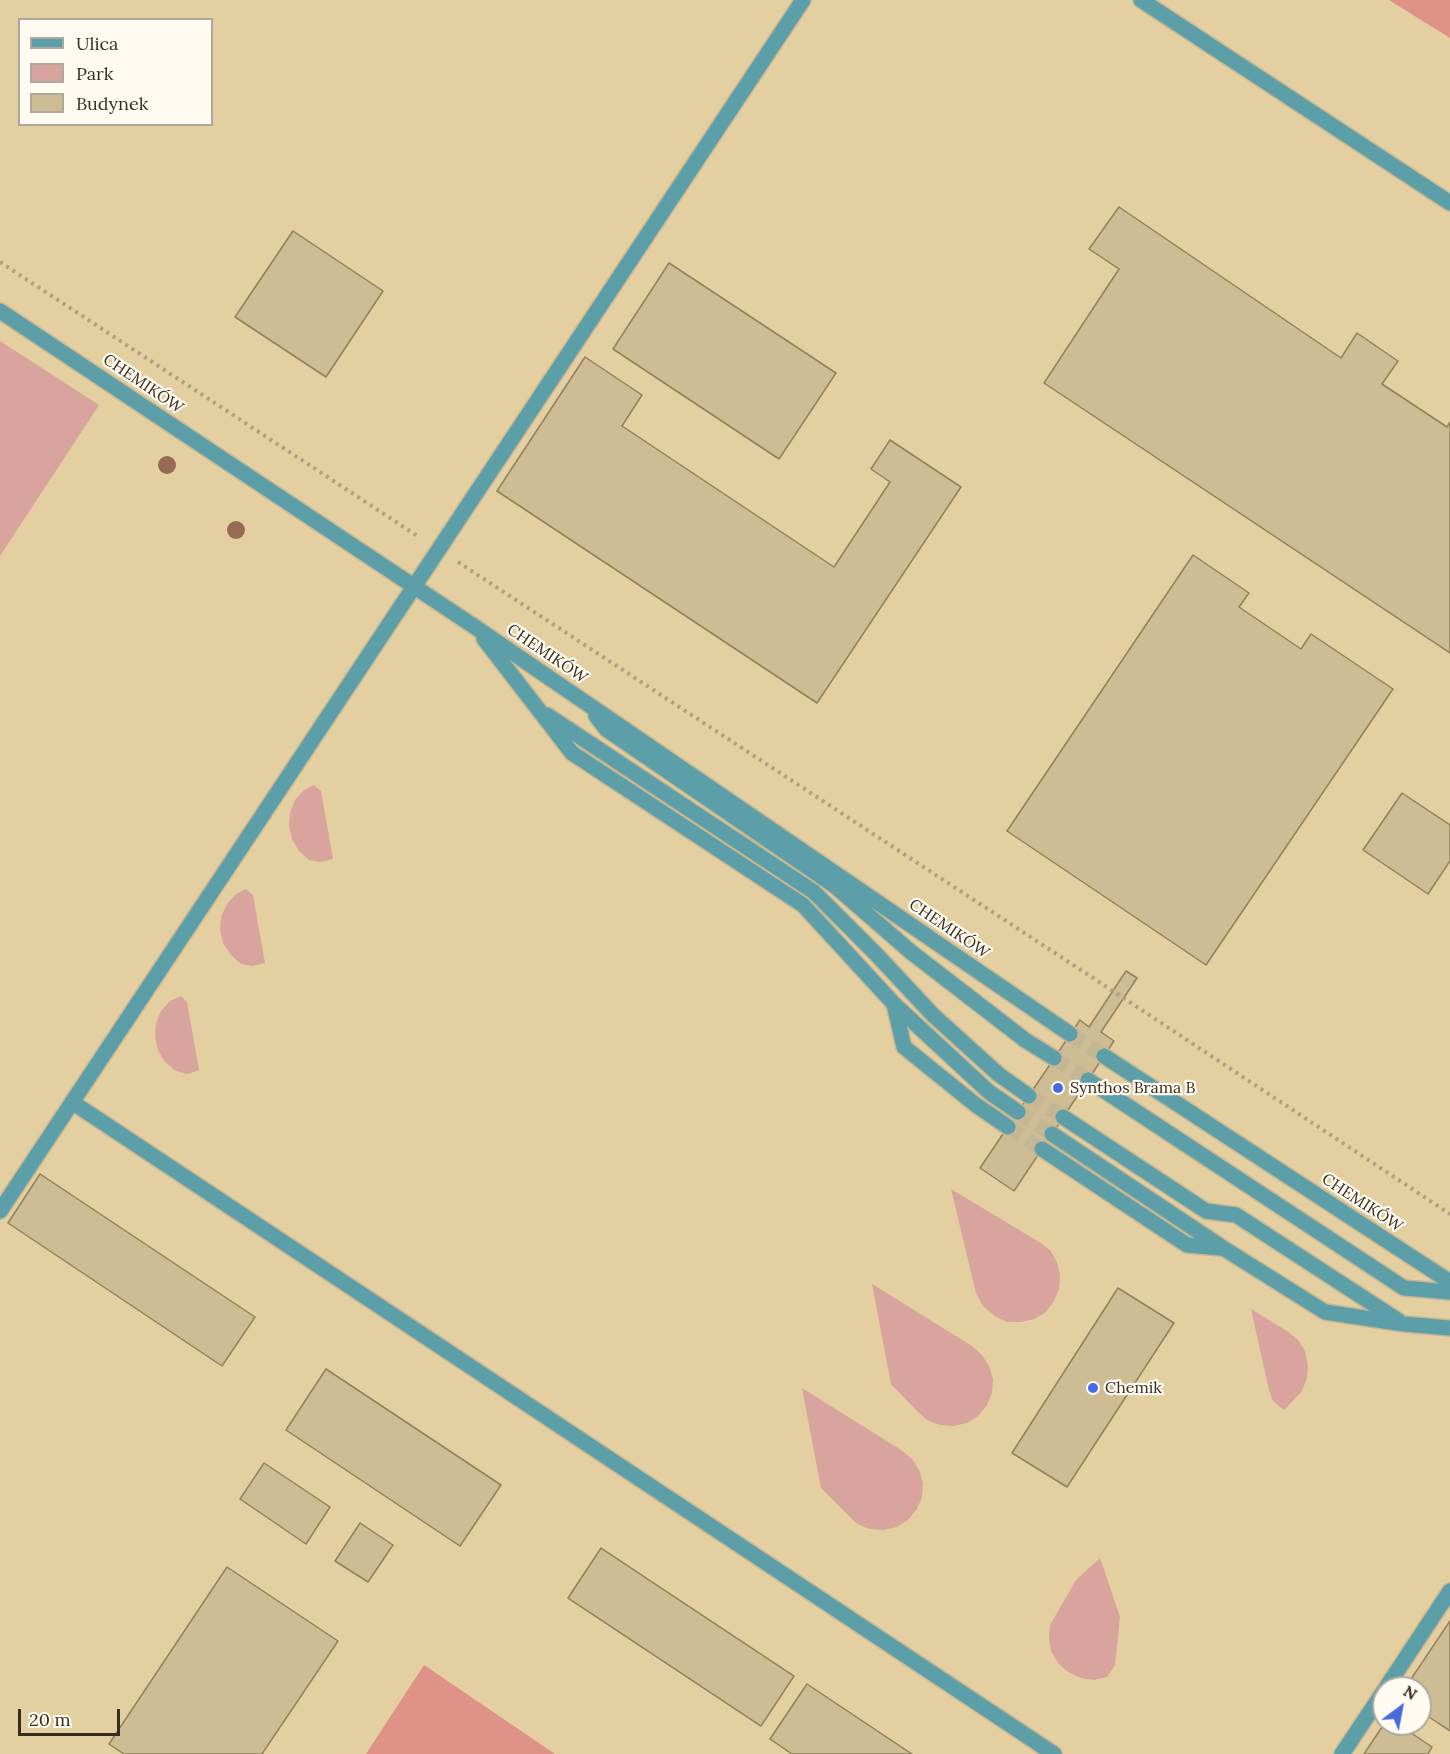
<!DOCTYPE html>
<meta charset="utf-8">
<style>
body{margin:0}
#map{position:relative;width:1450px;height:1754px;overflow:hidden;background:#ead9b1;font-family:Lora,serif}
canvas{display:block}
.legend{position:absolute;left:18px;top:18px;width:195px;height:108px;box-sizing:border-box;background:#fffbf3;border:2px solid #aea99e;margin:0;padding:8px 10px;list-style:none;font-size:18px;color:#352e1e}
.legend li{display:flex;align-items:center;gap:12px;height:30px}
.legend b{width:30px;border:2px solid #aea99e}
.north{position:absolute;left:1372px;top:1676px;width:60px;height:60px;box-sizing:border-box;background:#fffbf3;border:2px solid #aea99e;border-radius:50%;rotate:32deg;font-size:16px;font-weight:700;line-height:24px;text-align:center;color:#352e1e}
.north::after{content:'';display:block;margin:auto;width:21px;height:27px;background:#476add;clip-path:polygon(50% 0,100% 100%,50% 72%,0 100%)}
.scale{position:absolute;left:18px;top:1709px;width:102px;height:27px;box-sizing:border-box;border:3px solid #352e1e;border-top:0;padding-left:8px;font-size:18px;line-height:21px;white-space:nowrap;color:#352e1e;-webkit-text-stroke:4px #fffbf3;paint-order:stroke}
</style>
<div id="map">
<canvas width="1450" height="1754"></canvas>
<ul class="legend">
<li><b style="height:8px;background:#5c9fa8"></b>Ulica</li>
<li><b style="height:16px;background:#d8a49d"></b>Park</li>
<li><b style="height:16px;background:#cdbc94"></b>Budynek</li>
</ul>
<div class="north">N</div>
<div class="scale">20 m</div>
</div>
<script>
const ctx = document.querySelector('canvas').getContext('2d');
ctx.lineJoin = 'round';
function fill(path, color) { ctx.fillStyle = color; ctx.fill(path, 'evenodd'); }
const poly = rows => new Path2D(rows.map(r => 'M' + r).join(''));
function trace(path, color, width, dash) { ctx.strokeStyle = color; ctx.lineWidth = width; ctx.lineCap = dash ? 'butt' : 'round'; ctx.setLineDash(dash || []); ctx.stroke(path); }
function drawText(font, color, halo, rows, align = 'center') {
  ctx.font = font + ' Lora,serif'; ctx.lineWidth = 4.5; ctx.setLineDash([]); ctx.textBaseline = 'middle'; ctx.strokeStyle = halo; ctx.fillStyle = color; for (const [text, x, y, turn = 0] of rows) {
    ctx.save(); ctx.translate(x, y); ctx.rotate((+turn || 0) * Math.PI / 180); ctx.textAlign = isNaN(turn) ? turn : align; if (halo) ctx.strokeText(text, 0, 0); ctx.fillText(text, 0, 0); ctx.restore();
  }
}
fill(poly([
 [0,0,1450,0,1450,1754,0,1754],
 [20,20,212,20,212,124,20,124],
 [1384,1688,1420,1688,1420,1724,1384,1724]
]), '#e3cf9f');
fill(poly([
 [0,341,99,405,0,556],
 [314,785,321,791,333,859,321,862,309,860,299,851,292,839,289,826,290,813,295,800,304,790],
 [246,889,253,895,265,963,253,966,241,964,231,955,223,943,220,930,221,917,227,904,236,894],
 [181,996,187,1002,199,1070,188,1074,176,1071,165,1062,158,1050,155,1037,156,1023,161,1011,170,1001],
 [951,1189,1039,1242,1050,1250,1057,1262,1060,1275,1059,1289,1054,1301,1046,1312,1034,1319,1021,1322,1007,1322,995,1316,983,1306,976,1293],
 [872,1284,972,1346,982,1355,989,1366,993,1379,992,1393,987,1405,978,1416,967,1423,953,1426,940,1425,927,1420,916,1410,891,1384],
 [1251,1309,1287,1331,1298,1340,1305,1351,1308,1365,1307,1378,1302,1391,1284,1410,1273,1401,1269,1390],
 [802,1388,901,1450,912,1459,919,1470,923,1483,922,1497,917,1509,908,1520,897,1527,883,1530,870,1529,857,1524,821,1488],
 [1100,1558,1120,1617,1115,1665,1107,1677,1094,1680,1081,1678,1068,1672,1058,1663,1051,1651,1049,1638,1050,1625,1076,1580]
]), '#d8a49d');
fill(poly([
 [1389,0,1450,0,1450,38,1442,33],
 [424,1665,555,1754,366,1754]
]), '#de9288');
const building = poly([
 [1119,207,1341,358,1357,333,1398,361,1382,384,1447,427,1450,422,1450,653,1044,383,1119,269,1089,249,1119,207],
 [293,231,383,291,326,377,235,317,293,231],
 [669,263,836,373,779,459,613,349,669,263],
 [585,357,642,395,622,426,834,567,890,482,871,469,890,440,961,487,817,703,497,491,585,357],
 [1193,555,1249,593,1239,607,1301,649,1311,634,1393,689,1206,965,1007,831,1193,555],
 [1402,793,1450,825,1450,861,1428,894,1363,850,1402,793],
 [1126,971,1137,978,1101,1032,1114,1041,1014,1191,980,1168,1080,1020,1089,1027,1126,971],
 [40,1174,255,1317,222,1366,8,1223,40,1174],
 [1118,1288,1174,1323,1067,1487,1012,1453,1118,1288],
 [326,1369,501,1485,460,1546,286,1430,326,1369],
 [264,1463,330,1507,306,1544,240,1499,264,1463],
 [360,1523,393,1545,368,1582,335,1561,360,1523],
 [601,1548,794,1676,761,1726,568,1598,601,1548],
 [227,1567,338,1641,262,1754,124,1754,109,1744,227,1567],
 [1450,1621,1450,1731,1420,1711,1420,1688,1405,1688,1450,1621],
 [807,1684,912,1754,792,1754,770,1739,807,1684],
 [1384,1724,1398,1724,1432,1747,1428,1754,1364,1754,1384,1724]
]);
fill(building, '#cdbc94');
trace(building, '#92825c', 1.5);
trace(poly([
 [1070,1034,1104,1056],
 [1054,1058,1088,1080],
 [1029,1096,1063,1117],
 [1018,1112,1052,1134],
 [1008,1127,1042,1149]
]), '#c6b794', 15, [15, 8]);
const minor = poly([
 [1141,0,1450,203],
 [0,311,475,627,1070,1034],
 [484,639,572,753,803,905,894,1004,904,1047,976,1105,1008,1127],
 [547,715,814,892,876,954,933,1015,998,1074,1029,1096],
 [596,716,606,729,835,886,911,952,1025,1040,1054,1058],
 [894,1004,989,1092,1018,1112],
 [1104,1056,1450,1282],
 [1088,1080,1404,1288,1450,1292],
 [72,1102,1054,1754],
 [1063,1117,1206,1211,1236,1215,1399,1321],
 [1052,1134,1223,1248,1325,1312,1404,1324,1450,1328],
 [1042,1149,1187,1245,1220,1248],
 [0,1211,803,0],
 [1386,1688,1450,1591],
 [1342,1754,1384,1691]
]);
trace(minor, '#c6b794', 18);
trace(poly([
 [0,262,419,537],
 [458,562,1113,991,1450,1214]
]), '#afa181', 4, [3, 4.5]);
trace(minor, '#5c9fa8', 15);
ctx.fillStyle = '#976a56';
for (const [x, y] of [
 [167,465],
 [236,530]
]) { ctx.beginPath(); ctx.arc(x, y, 9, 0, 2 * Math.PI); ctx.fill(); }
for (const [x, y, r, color] of [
 [1058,1088,6,"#476add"],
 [1093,1388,6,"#476add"]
]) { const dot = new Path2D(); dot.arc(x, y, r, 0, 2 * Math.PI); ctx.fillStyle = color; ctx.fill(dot); trace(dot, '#fffbf3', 2); }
drawText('16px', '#352e1e', '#fffbf3', [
 ["CHEMIKÓW",143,384,34],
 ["CHEMIKÓW",547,654,34],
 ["CHEMIKÓW",949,929,34],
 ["CHEMIKÓW",1362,1203,33]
]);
drawText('16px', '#352e1e', '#fffbf3', [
 ["Synthos Brama B",1070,1088],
 ["Chemik",1105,1388]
], 'left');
</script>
